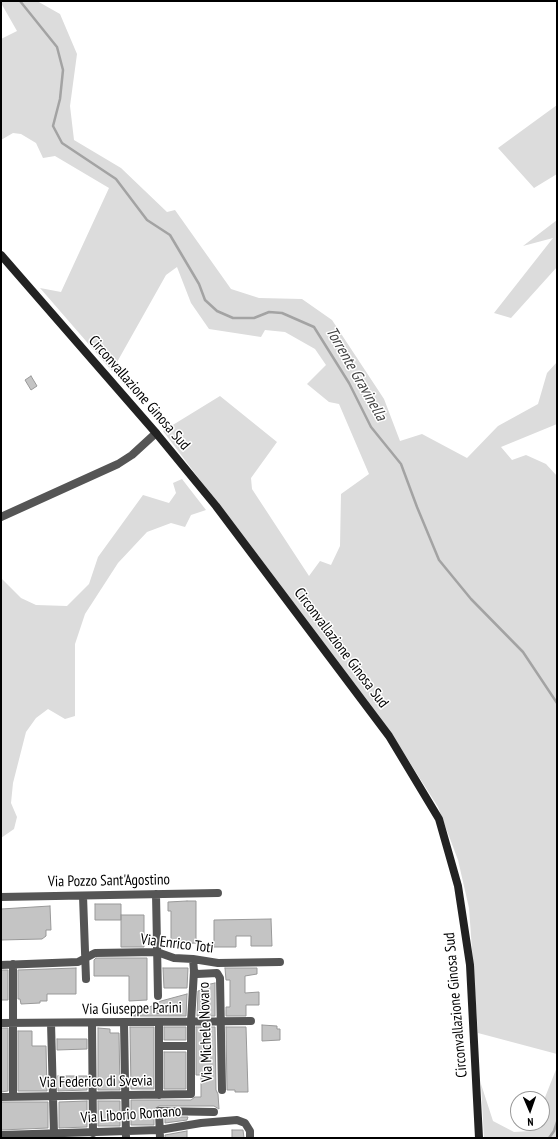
<!DOCTYPE html>
<style>
body{margin:0}
#map{position:relative;width:558px;height:1139px;overflow:hidden;background:#fff;font-family:"PT Sans Narrow",sans-serif}
canvas{display:block}
.frame{position:absolute;inset:0;border:2px solid #000;pointer-events:none}
.north{position:absolute;left:510px;top:1091px;width:40px;height:40px;box-sizing:border-box;background:#fff;border:1px solid #999;border-radius:50%;rotate:178deg;font-size:11px;font-weight:700;line-height:16px;text-align:center;color:#000}
.north::after{content:'';display:block;margin:auto;width:14px;height:18px;background:#000;clip-path:polygon(50% 0,100% 100%,50% 72%,0 100%)}
</style>
<div id="map">
<canvas width="558" height="1139"></canvas>
<div class="frame"></div>
<div class="north">N</div>
</div>
<script>
const ctx = document.querySelector('canvas').getContext('2d');
ctx.lineJoin = 'round';
function fill(path, color) { ctx.fillStyle = color; ctx.fill(path, 'evenodd'); }
const poly = rows => new Path2D(rows.map(r => 'M' + r).join(''));
function trace(path, color, width, dash) { ctx.strokeStyle = color; ctx.lineWidth = width; ctx.lineCap = dash ? 'butt' : 'round'; ctx.setLineDash(dash || []); ctx.stroke(path); }
function drawText(font, color, halo, rows, align = 'center') {
  ctx.font = font + ' "PT Sans Narrow",sans-serif'; ctx.lineWidth = 3; ctx.setLineDash([]); ctx.textBaseline = 'middle'; ctx.strokeStyle = halo; ctx.fillStyle = color; for (const [text, x, y, turn = 0] of rows) {
    ctx.save(); ctx.translate(x, y); ctx.rotate((+turn || 0) * Math.PI / 180); ctx.textAlign = isNaN(turn) ? turn : align; if (halo) ctx.strokeText(text, 0, 0); ctx.fillText(text, 0, 0); ctx.restore();
  }
}
fill(poly([
 [1,1,37,1,60,14,77,54,70,106,74,140,121,168,167,212,175,210,231,289,259,298,302,299,332,320,384,399,400,441,422,434,467,458,498,426,538,404,547,373,557,362,557,424,501,447,512,460,526,455,546,464,557,476,557,1054,478,1033,469,908,458,860,438,807,391,733,163,431,220,396,277,442,251,478,252,489,309,576,320,561,331,565,340,546,341,494,369,474,339,404,329,402,307,384,326,365,315,349,285,332,265,330,261,337,209,329,191,303,177,267,166,275,112,371,40,288,61,292,109,188,55,156,43,158,36,143,21,134,13,133,1,140,1,39,17,31,1,3],
 [557,105,557,174,534,188,498,148],
 [557,220,557,267,511,318,494,313,553,238,523,246],
 [182,479,206,510,191,515,185,527,171,523,147,532,118,563,85,614,75,644,75,716,65,719,48,709,36,718,26,732,13,783,11,803,17,817,14,829,1,838,1,578,21,598,36,605,67,606,89,584,98,557,143,495,169,503,176,493,173,483],
 [557,1067,557,1138,484,1138,481,1084,493,1121,514,1132,531,1131,535,1123,542,1123,542,1105]
]), '#dcdcdc');
trace(poly([
 [20,1,57,47,63,70,60,99,53,126,62,143,116,179,147,220,170,235,199,284,205,300,217,311,233,318,254,318,269,312,282,313,314,327,349,383,371,427,401,464,417,507,439,560,471,599,523,652,557,703],
 [549,1138,554,1131,557,1122]
]), '#a3a3a3', 2.5);
const building = poly([
 [31,376,37,386,31,390,25,380,31,376],
 [187,901,196,901,196,943,171,944,171,911,168,911,168,902,187,901],
 [95,904,121,904,121,920,95,920,95,904],
 [50,906,51,930,46,930,46,936,42,939,1,940,1,909,50,906],
 [121,915,144,915,144,947,121,947,121,915],
 [271,919,272,946,251,946,251,936,236,936,236,947,214,947,214,920,271,919],
 [96,958,147,958,147,1000,129,1001,129,976,94,976,94,960,96,958],
 [76,968,76,994,47,994,47,1001,40,1001,40,1003,21,1004,20,999,18,999,18,970,76,968],
 [163,968,188,968,187,988,164,988,163,968],
 [225,968,257,968,257,974,245,976,245,993,259,992,259,1005,246,1005,246,1016,226,1016,226,1007,230,1007,230,980,226,980,225,968],
 [1,970,8,970,8,1000,1,1000,1,970],
 [215,983,215,1016,197,1016,198,991,206,989,206,985,215,983],
 [187,994,186,1016,133,1016,161,1001,187,994],
 [262,1025,277,1026,277,1029,280,1029,280,1040,262,1041,262,1025],
 [130,1027,154,1027,154,1089,131,1089,130,1027],
 [164,1027,186,1027,186,1040,164,1040,164,1027],
 [196,1027,215,1027,216,1090,218,1094,219,1109,214,1106,159,1106,154,1109,154,1125,131,1125,131,1100,191,1100,195,1097,201,1097,201,1075,196,1075,196,1027],
 [226,1027,246,1027,248,1092,235,1092,235,1090,227,1090,226,1027],
 [1,1028,8,1028,8,1091,1,1092,1,1028],
 [98,1028,110,1029,110,1033,119,1033,120,1090,98,1090,98,1028],
 [18,1031,32,1031,32,1046,46,1046,47,1091,18,1091,18,1031],
 [57,1039,87,1039,87,1049,57,1050,57,1039],
 [164,1052,186,1052,186,1089,164,1089,164,1052],
 [58,1076,87,1076,87,1090,58,1091,58,1076],
 [87,1101,87,1127,59,1128,59,1102,87,1101],
 [98,1101,120,1101,120,1126,98,1126,98,1101],
 [1,1102,48,1102,48,1128,1,1130,1,1102],
 [165,1117,188,1117,187,1120,165,1123,165,1117],
 [232,1130,243,1130,244,1138,232,1138,232,1130],
 [187,1131,187,1138,165,1138,165,1135,187,1131]
]);
fill(building, '#c4c4c4');
trace(building, '#999', 1);
trace(poly([
 [158,1004,158,1014]
]), '#777', 1.5, [1, 2]);
trace(poly([
 [1,517,118,464,132,455,156,433],
 [156,894,158,996],
 [83,896,86,979],
 [1,897,218,893],
 [1,965,78,962,95,953,157,952,174,958,193,959,218,963,280,962],
 [194,971,197,974,217,973,220,978,222,1090],
 [159,1022,159,1095],
 [1,1023,251,1021],
 [51,1023,54,1134],
 [92,1023,93,1133],
 [124,1023,126,1138],
 [159,1046,191,1046],
 [1,1097,191,1094,191,1022,194,971,193,959],
 [13,1097,13,964],
 [1,1135,159,1130,201,1123,237,1120,245,1123,250,1131,250,1138],
 [160,1138,159,1111,214,1112]
]), '#555', 8);
trace(poly([
 [1,255,156,433,216,506,389,736,439,819,458,886,470,965,479,1138]
]), '#222', 8);
drawText('15px', '#000', '#fff', [
 ["Circonvallazione Ginosa Sud",139,393,49],
 ["Circonvallazione Ginosa Sud",341,648,53],
 ["Via Pozzo Sant'Agostino",109,881,-1],
 ["Via Enrico Toti",177,944,7],
 ["Circonvallazione Ginosa Sud",456,1005,-95],
 ["Via Giuseppe Parini",132,1009,-1],
 ["Via Michele Novaro",206,1032,-92],
 ["Via Federico di Svevia",96,1082,-1],
 ["Via Liborio Romano",131,1115,-4]
]);
drawText('italic 16px', '#444', '#fff', [
 ["Torrente Gravinella",356,374,60]
]);
</script>
